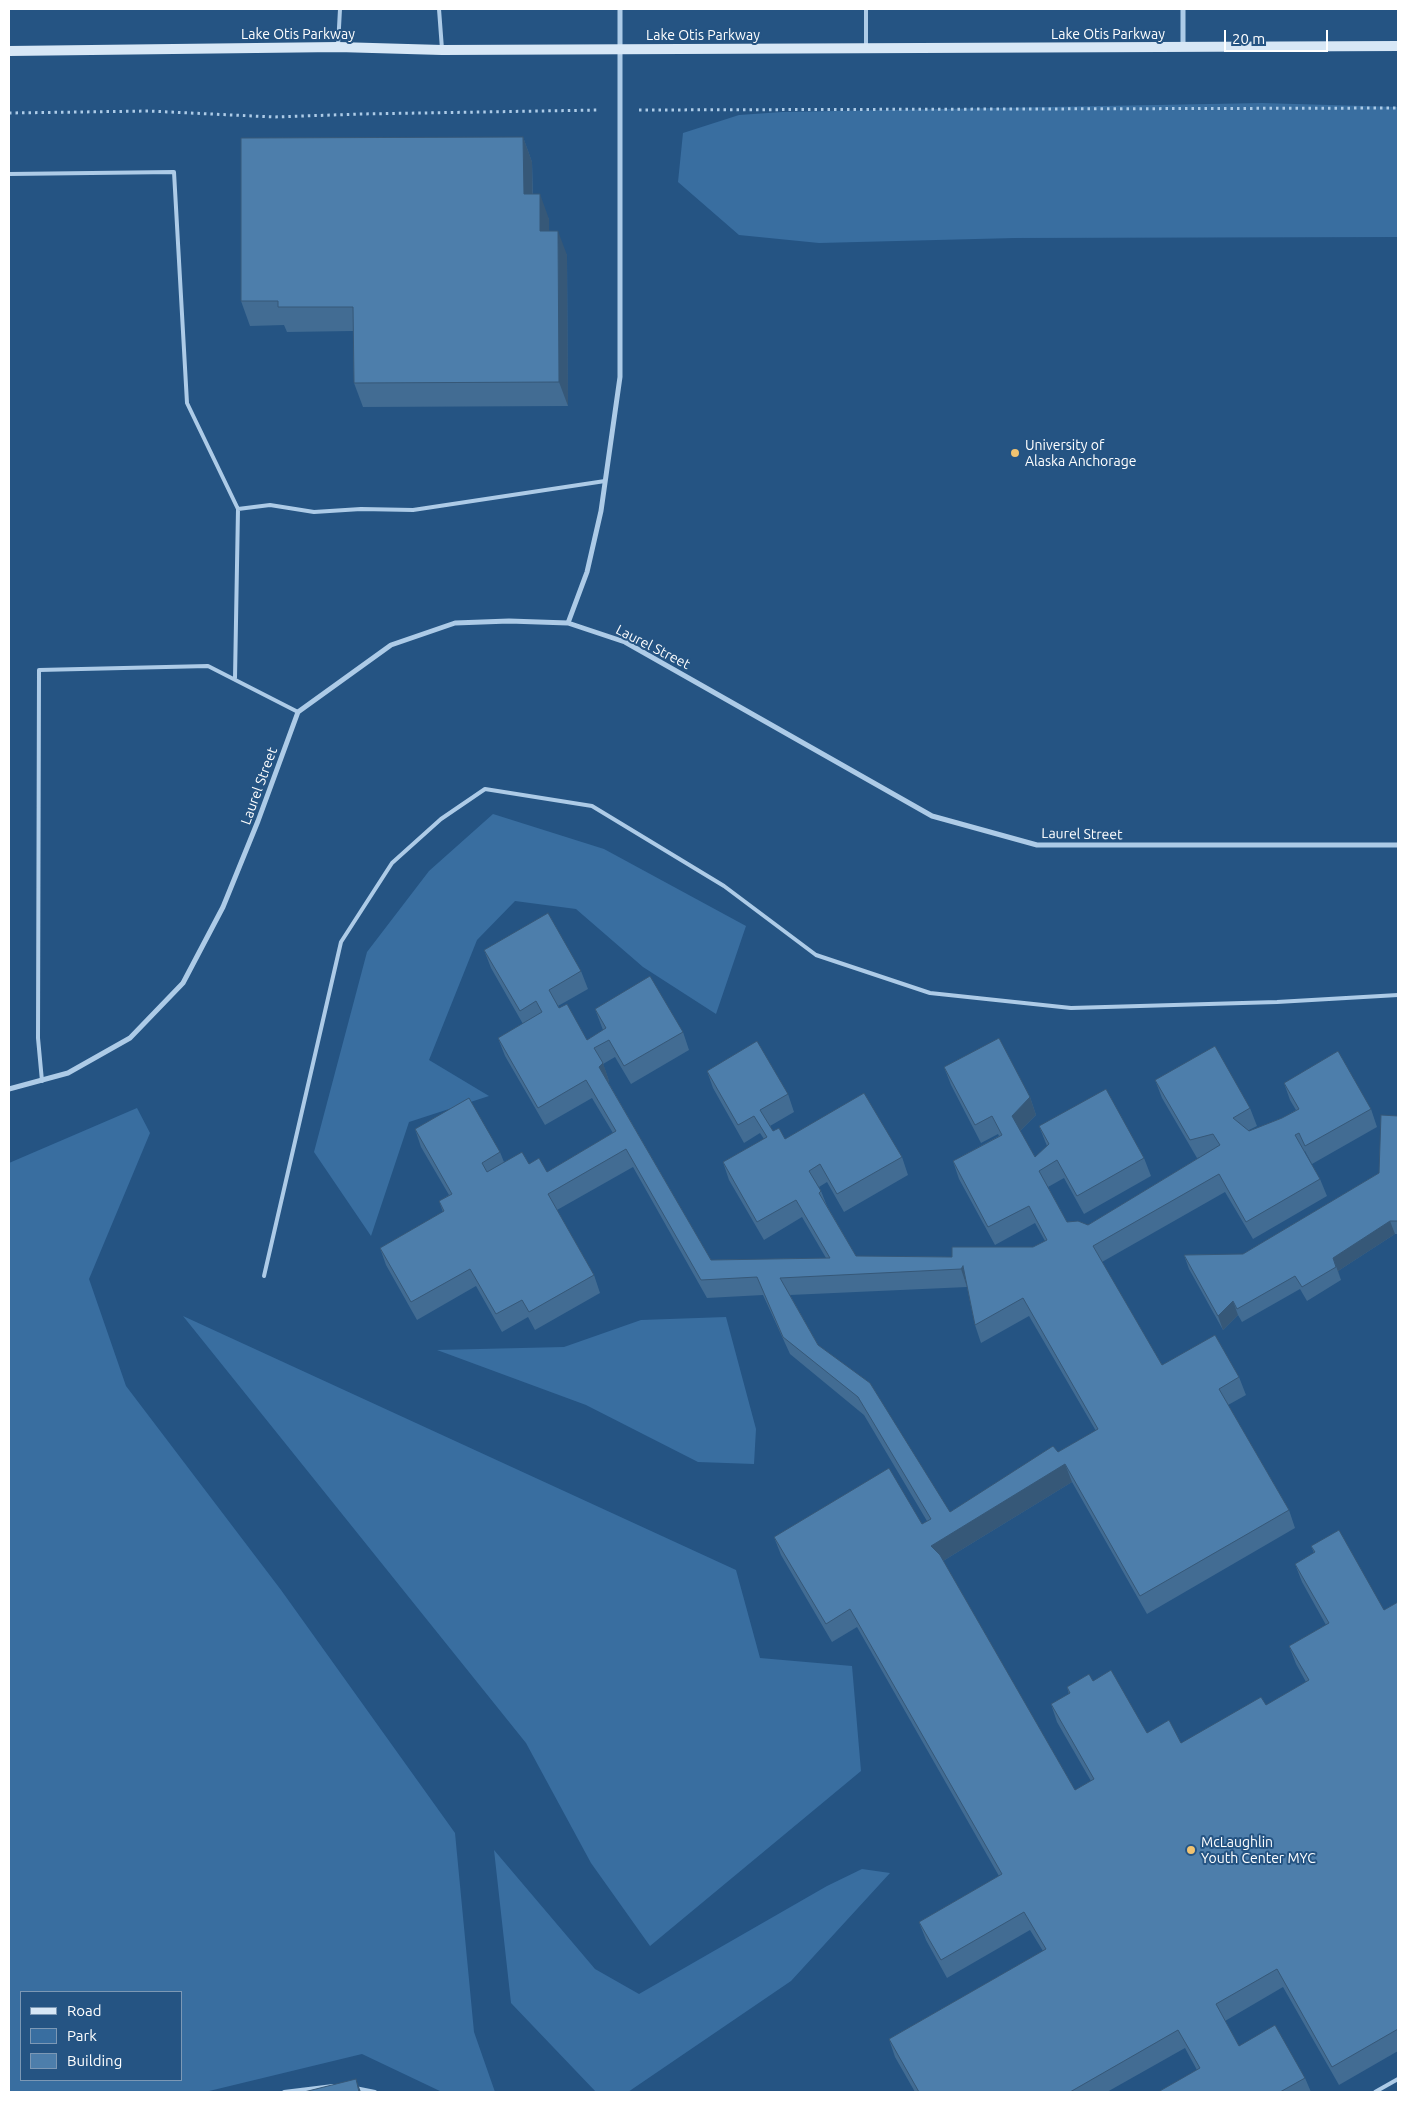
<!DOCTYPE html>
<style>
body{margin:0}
#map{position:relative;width:1407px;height:2101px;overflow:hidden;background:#255483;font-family:Ubuntu,sans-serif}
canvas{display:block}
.frame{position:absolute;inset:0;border:10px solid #fff;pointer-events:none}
.legend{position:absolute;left:20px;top:1991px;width:162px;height:90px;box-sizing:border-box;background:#255483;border:1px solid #7c98b5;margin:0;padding:6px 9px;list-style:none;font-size:15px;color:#fff}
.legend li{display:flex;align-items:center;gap:10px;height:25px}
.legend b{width:25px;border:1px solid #7c98b5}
.scale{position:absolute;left:1224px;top:30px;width:104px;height:22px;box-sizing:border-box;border:2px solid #fff;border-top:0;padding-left:6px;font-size:15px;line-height:18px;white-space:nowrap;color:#fff;-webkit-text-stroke:4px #255483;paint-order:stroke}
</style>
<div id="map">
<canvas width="1407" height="2101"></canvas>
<div class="frame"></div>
<ul class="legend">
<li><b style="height:6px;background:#d7e7f6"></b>Road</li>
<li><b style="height:14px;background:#396ea0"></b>Park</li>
<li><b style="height:14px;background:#4d7eab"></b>Building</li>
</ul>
<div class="scale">20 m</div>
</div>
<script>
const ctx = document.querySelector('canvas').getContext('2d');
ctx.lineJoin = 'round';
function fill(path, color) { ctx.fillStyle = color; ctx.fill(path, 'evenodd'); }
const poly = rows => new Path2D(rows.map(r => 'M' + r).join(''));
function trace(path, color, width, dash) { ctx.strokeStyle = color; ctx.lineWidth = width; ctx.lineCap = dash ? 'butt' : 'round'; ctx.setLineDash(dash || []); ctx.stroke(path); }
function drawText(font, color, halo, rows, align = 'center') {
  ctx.font = font + ' Ubuntu,sans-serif'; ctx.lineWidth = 4; ctx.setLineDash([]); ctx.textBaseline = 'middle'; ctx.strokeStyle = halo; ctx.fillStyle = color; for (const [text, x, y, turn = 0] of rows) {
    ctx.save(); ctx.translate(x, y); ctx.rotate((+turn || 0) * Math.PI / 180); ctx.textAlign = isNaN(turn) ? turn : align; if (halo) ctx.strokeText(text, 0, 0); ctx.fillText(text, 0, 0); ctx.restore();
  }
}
fill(poly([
 [1262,103,1398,107,1398,237,1015,238,819,243,739,235,678,182,683,133,739,115,782,112],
 [493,814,604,849,746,926,716,1014,643,967,576,909,515,901,477,940,429,1060,489,1096,409,1122,371,1236,314,1152,367,952,429,871],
 [137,1108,150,1133,89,1279,126,1386,281,1590,455,1833,474,2032,495,2092,442,2092,362,2054,205,2092,9,2092,9,1163],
 [21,1992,181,1992,181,2080,21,2080],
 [183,1316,736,1570,760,1658,852,1666,861,1771,650,1946,591,1863,526,1743],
 [726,1317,756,1429,754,1464,698,1462,586,1405,437,1350,564,1347,641,1320],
 [494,1850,595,1969,639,1994,827,1886,862,1869,890,1873,791,1981,628,2092,596,2092,511,2003]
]), '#396ea0');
trace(poly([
 [639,110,1398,108],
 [9,113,149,111,274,117,361,114,600,110]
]), '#adcbe7', 3, [2.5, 4]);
trace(poly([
 [439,9,442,49],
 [338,46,340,9],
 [866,46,866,9],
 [9,174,174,172,187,403,238,509,235,678],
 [238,509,270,505,314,512,361,509,413,510,605,481],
 [42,1081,38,1038,39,670,208,666,298,712],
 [264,1276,341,942,392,863,441,819,485,789,592,806,724,886,816,955,930,993,1071,1008,1277,1002,1398,995],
 [355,2088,375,2092],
 [284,2092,333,2086],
 [1375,2092,1398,2079]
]), '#adcbe7', 4);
trace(poly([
 [1183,47,1183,9],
 [568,623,587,572,601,511,620,377,620,9],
 [9,1089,68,1073,130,1038,183,983,223,907,258,821,298,712,391,645,455,623,509,621,568,623,625,642,932,816,1037,845,1398,845]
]), '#adcbe7', 5);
trace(poly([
 [9,51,338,47,442,50,1398,46]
]), '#d7e7f6', 10);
fill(poly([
 [523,137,532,162,533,194,549,219,549,231,567,255,568,406,363,407,354,383,353,331,287,332,284,325,250,326,241,301],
 [484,950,581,971,588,989,558,1006,587,1040,603,1030,595,1009,683,1032,689,1050,631,1084,615,1057,603,1064,609,1081,608,1082,711,1260,826,1258,802,1217,764,1240,729,1180,723,1162,764,1139,760,1133,744,1143,713,1088,707,1071,788,1094,794,1112,770,1126,773,1131,785,1139,902,1157,908,1175,844,1212,827,1182,819,1187,821,1191,827,1206,856,1256,952,1257,1033,1247,1045,1241,1035,1223,995,1245,959,1179,953,1161,999,1136,998,1134,981,1143,951,1085,944,1067,1030,1097,1036,1115,1020,1131,1035,1157,1047,1146,1039,1126,1144,1158,1151,1176,1084,1214,1064,1178,1048,1187,1067,1222,1088,1225,1200,1157,1197,1158,1162,1098,1155,1080,1250,1108,1257,1126,1249,1130,1249,1131,1282,1118,1296,1110,1290,1100,1284,1083,1371,1109,1377,1127,1312,1164,1305,1151,1304,1151,1320,1179,1327,1196,1253,1239,1225,1192,1102,1262,1162,1365,1239,1377,1246,1395,1228,1405,1289,1510,1295,1528,1147,1614,1072,1482,943,1561,1075,1790,1091,1781,1057,1722,1051,1704,1069,1694,1067,1687,1093,1681,1147,1733,1181,1743,1266,1705,1306,1682,1296,1664,1289,1646,1326,1625,1302,1582,1295,1564,1314,1553,1311,1546,1384,1610,1398,1602,1398,2051,1339,2085,1283,1987,1225,2021,1239,2046,1305,2078,1311,2092,1158,2092,1197,2070,1185,2048,1107,2092,915,2092,895,2057,889,2039,1043,1951,1030,1930,947,1978,926,1940,919,1922,999,1876,857,1627,832,1642,781,1555,774,1537,922,1524,927,1521,864,1415,790,1354,763,1295,707,1298,633,1167,557,1210,594,1275,600,1293,535,1330,528,1317,502,1332,476,1286,417,1320,386,1265,380,1248,443,1212,439,1201,449,1195,421,1147,415,1129,500,1152,504,1162,529,1164,547,1172,613,1133,592,1098,545,1125,505,1056,498,1038,523,1024,491,968],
 [967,1287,975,1325,981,1343,1029,1316,1096,1431,1058,1452,950,1512,818,1345,790,1295],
 [1398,1116,1398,1234,1395,1234,1338,1271,1341,1280,1307,1301,1300,1289,1242,1322,1238,1315,1223,1330,1189,1269,1184,1255,1243,1254,1379,1173]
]), '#426c93');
fill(poly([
 [523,137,532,162,533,219,524,194],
 [540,194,549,219,549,255,540,231],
 [558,231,567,255,568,406,559,382],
 [603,1063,609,1081,606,1085,599,1067],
 [1030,1097,1036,1115,1018,1133,1012,1116],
 [1390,1221,1395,1234,1338,1271,1341,1280,1333,1258],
 [963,1266,967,1287,961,1269],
 [1233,1301,1238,1315,1223,1330,1218,1316],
 [1065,1464,1072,1482,938,1564,931,1546],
 [356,2079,361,2092,359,2092]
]), '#365878');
const building = poly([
 [523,137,524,194,540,194,540,231,558,231,559,382,354,383,353,307,278,307,278,301,241,301,241,138,523,137],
 [548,913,581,971,549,990,559,1008,567,1004,587,1040,606,1028,595,1009,650,976,683,1032,624,1066,609,1040,594,1048,603,1063,599,1067,711,1260,830,1258,796,1200,757,1222,723,1162,767,1137,754,1116,738,1125,707,1071,757,1041,788,1094,760,1110,773,1131,779,1128,785,1139,864,1093,902,1157,837,1194,820,1164,809,1171,821,1191,819,1193,856,1256,952,1257,952,1247,1033,1247,1047,1240,1029,1206,988,1227,953,1161,1002,1135,992,1116,975,1125,944,1067,999,1038,1030,1097,1012,1116,1035,1157,1049,1144,1039,1126,1106,1089,1144,1158,1077,1196,1057,1160,1039,1171,1067,1222,1078,1221,1088,1225,1220,1145,1213,1134,1190,1140,1155,1080,1215,1046,1250,1108,1233,1118,1249,1131,1282,1118,1299,1109,1284,1083,1338,1051,1371,1109,1305,1146,1299,1133,1295,1135,1320,1179,1246,1222,1219,1174,1093,1246,1162,1365,1215,1335,1239,1377,1219,1389,1289,1510,1140,1596,1065,1464,931,1546,940,1555,1075,1790,1094,1779,1051,1704,1070,1693,1067,1687,1089,1674,1093,1681,1111,1670,1147,1733,1169,1720,1181,1743,1261,1697,1266,1705,1309,1680,1289,1646,1329,1623,1295,1564,1315,1552,1311,1546,1339,1530,1384,1610,1398,1602,1398,2029,1332,2067,1277,1969,1216,2004,1239,2046,1275,2025,1305,2078,1280,2092,1158,2092,1200,2068,1178,2030,1070,2092,919,2092,889,2039,1046,1949,1024,1912,941,1960,919,1922,1002,1874,850,1609,826,1624,774,1537,889,1468,922,1524,931,1519,858,1397,783,1337,757,1277,701,1280,626,1149,548,1194,594,1275,529,1312,522,1300,496,1314,470,1269,411,1302,380,1248,444,1211,439,1201,452,1194,415,1129,469,1098,500,1152,482,1163,487,1172,522,1152,529,1164,539,1158,547,1172,616,1131,586,1080,538,1108,498,1038,542,1012,536,1001,520,1011,484,950,548,913],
 [963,1266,975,1325,1023,1298,1098,1429,1058,1452,1053,1446,950,1512,870,1383,818,1345,780,1278,961,1269,963,1266],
 [1381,1115,1398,1116,1398,1221,1390,1221,1333,1258,1336,1267,1302,1287,1295,1276,1237,1309,1233,1301,1218,1316,1184,1255,1243,1254,1379,1173,1381,1115],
 [356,2079,359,2092,304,2092,356,2079]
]);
fill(building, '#4d7eab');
trace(building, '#365878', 1);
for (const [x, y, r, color] of [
 [1015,453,5,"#f1c371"],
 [1191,1850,5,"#f1c371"]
]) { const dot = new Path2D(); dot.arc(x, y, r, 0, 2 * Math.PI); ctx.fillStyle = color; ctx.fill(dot); trace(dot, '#255483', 2); }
drawText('14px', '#fff', '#255483', [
 ["Lake Otis Parkway",298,34],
 ["Lake Otis Parkway",1108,34],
 ["Lake Otis Parkway",703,35],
 ["Laurel Street",653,647,27],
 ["Laurel Street",259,786,-70],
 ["Laurel Street",1082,834,1]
]);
drawText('14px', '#fff', '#255483', [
 ["University of",1025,445],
 ["Alaska Anchorage",1025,461],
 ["McLaughlin",1201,1842],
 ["Youth Center MYC",1201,1858]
], 'left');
</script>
